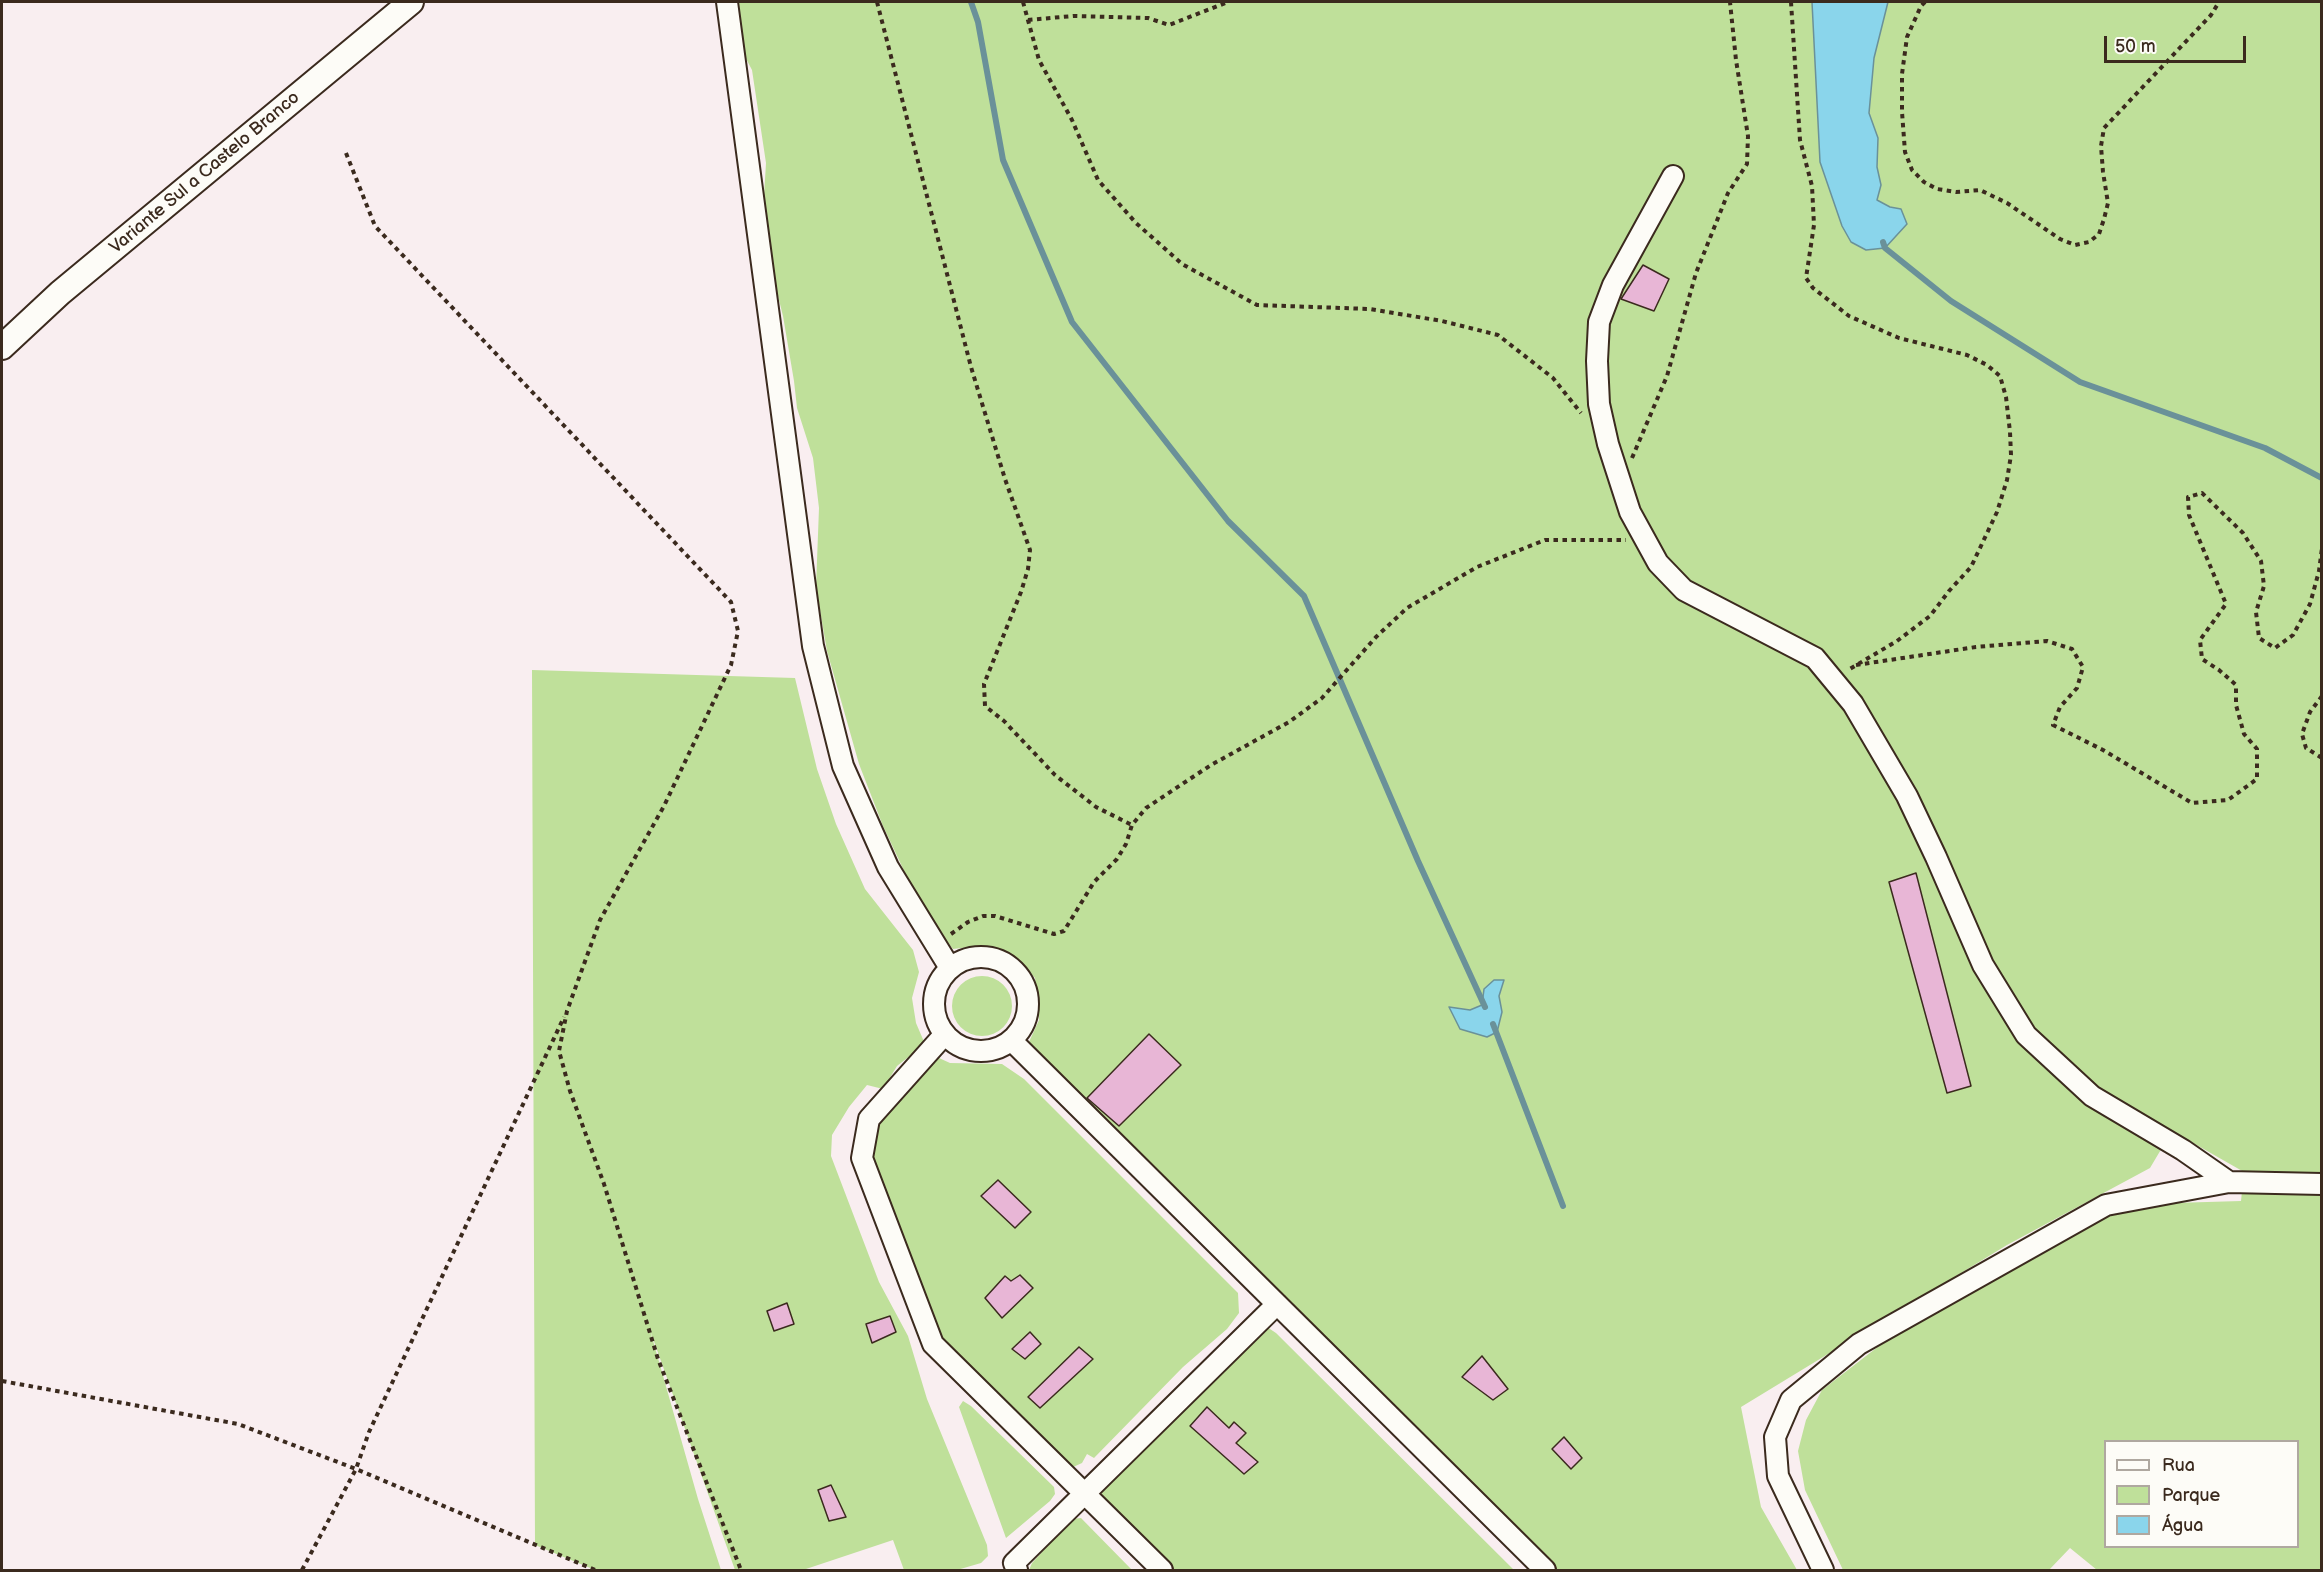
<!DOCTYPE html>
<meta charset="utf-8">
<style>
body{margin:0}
#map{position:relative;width:2323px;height:1572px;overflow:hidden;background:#f9eef0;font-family:"Balsamiq Sans",sans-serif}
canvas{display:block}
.frame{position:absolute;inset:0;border:3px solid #3b2a1e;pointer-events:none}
.legend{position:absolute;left:2104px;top:1440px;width:195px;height:108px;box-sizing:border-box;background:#fdfcf7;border:2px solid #afa8a0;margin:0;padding:8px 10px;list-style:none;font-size:18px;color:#3b2a1e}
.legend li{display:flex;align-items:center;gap:12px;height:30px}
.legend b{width:30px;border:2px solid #afa8a0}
.scale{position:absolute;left:2104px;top:36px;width:142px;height:27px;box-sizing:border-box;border:3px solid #3b2a1e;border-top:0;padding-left:8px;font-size:18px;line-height:21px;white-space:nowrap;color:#3b2a1e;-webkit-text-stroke:4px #fdfcf7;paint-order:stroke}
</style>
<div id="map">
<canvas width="2323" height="1572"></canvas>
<div class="frame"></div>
<ul class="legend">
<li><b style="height:8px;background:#fdfcf7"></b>Rua</li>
<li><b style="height:16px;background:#bfe09a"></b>Parque</li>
<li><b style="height:16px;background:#8ad5eb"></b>Água</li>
</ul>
<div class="scale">50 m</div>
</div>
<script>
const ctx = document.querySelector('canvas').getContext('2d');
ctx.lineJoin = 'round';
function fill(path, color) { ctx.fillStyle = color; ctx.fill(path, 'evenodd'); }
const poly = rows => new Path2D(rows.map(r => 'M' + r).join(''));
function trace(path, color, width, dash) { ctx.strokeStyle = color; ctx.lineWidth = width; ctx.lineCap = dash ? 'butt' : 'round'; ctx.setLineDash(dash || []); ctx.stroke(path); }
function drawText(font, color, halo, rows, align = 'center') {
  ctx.font = font + ' "Balsamiq Sans",sans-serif'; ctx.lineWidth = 5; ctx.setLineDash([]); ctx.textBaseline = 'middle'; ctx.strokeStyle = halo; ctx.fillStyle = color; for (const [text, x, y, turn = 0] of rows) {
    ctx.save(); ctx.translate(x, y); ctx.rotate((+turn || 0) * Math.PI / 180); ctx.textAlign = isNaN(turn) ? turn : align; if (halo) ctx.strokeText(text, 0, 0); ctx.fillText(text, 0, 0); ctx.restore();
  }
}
fill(poly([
 [739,2,2321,2,2321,1570,2097,1570,2070,1548,2049,1570,1843,1570,1805,1490,1798,1451,1806,1420,1822,1390,1888,1339,2106,1205,2241,1201,2244,1172,2172,1131,2150,1168,2007,1245,1741,1407,1761,1507,1797,1570,1545,1570,1024,1053,1039,1020,1035,978,1017,958,997,949,970,947,953,949,932,925,906,875,883,826,859,764,827,651,816,587,819,508,813,458,797,408,794,381,783,316,771,268,764,196,766,163,752,70,742,51],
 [2106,1442,2298,1442,2298,1546,2106,1546],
 [532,670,795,678,817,769,836,824,865,889,913,950,919,972,912,998,916,1023,925,1044,897,1066,883,1089,867,1085,849,1107,832,1135,831,1156,879,1282,908,1336,927,1399,987,1545,988,1556,981,1563,957,1570,904,1570,893,1540,803,1570,735,1570,650,1330,698,1499,721,1570,595,1570,535,1545],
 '952 1006a30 30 0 1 1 60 0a30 30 0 1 1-60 0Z',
 [928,1053,950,1063,1002,1064,1024,1079,1238,1293,1239,1313,1227,1329,1183,1367,1094,1458,1087,1454,1082,1463,1071,1468,942,1341,862,1158,869,1119],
 [1267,1327,1276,1333,1514,1570,1175,1570,1101,1499,1102,1490,1251,1328],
 [963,1401,971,1406,1054,1487,1055,1494,1050,1501,1006,1538,959,1407],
 [1081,1518,1132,1570,1029,1570,1032,1563,1072,1519]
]), '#bfe09a');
const water = poly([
 [1812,2,1888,2,1874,58,1869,113,1878,138,1877,167,1881,185,1877,200,1890,207,1901,209,1907,224,1885,248,1866,250,1851,242,1842,226,1820,162,1812,2],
 [1494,980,1504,980,1499,996,1502,1012,1497,1032,1487,1037,1460,1029,1449,1007,1470,1010,1482,1005,1484,989,1494,980]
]);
fill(water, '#8ad5eb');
trace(water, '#6a9199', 1.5);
trace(poly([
 [971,2,978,22,1003,160,1072,322,1228,521,1304,596,1418,861,1485,1007],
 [1883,242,1885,248,1951,301,2080,382,2265,448,2322,478],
 [1493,1024,1563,1206]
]), '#6a9199', 6);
const building = poly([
 [1643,265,1669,279,1654,311,1621,299,1643,265],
 [1916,873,1971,1086,1947,1093,1889,882,1916,873],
 [1149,1034,1181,1065,1119,1126,1087,1098,1149,1034],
 [998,1180,1031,1212,1015,1228,981,1196,998,1180],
 [1020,1275,1033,1288,1002,1318,985,1298,1005,1276,1011,1281,1020,1275],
 [787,1303,794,1324,774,1331,767,1311,787,1303],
 [890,1316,896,1332,872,1343,866,1324,890,1316],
 [1030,1332,1041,1344,1025,1359,1012,1349,1030,1332],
 [1079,1347,1093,1359,1040,1408,1028,1397,1079,1347],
 [1482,1356,1508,1389,1493,1400,1462,1377,1482,1356],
 [1207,1407,1229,1428,1234,1422,1246,1433,1236,1443,1258,1462,1244,1474,1190,1426,1207,1407],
 [1564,1437,1582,1458,1571,1469,1552,1449,1564,1437],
 [831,1485,846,1517,829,1521,818,1490,831,1485]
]);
fill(building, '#e8b6d6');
trace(building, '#3b2a1e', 1.5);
const minor = poly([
 [727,2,813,646,843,766,888,867,950,968],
 [1673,176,1613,285,1599,322,1597,361,1599,404,1608,444,1630,512,1658,563,1684,590,1815,658,1853,704,1907,796,1936,857,1983,965,2026,1035,2092,1096,2183,1150,2229,1182],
 '934 1004a47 47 0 1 1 94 0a47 47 0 1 1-94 0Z',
 [944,1035,869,1119,862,1158,933,1344,1162,1570],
 [1012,1041,1545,1570],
 [1017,1570,1014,1563,1277,1304],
 [1823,1570,1778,1476,1775,1437,1791,1400,1859,1344,2106,1205,2229,1182,2322,1184]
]);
const major = poly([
 [2,347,60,293,411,2]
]);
trace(minor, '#3b2a1e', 24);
trace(major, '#3b2a1e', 28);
trace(poly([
 [877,2,971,367,1005,479,1030,550,1028,569,1021,592,984,684,985,706,1004,721,1055,775,1096,807,1132,825],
 [1023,2,1039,60,1072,120,1098,180,1136,223,1182,264,1257,305,1370,309,1442,321,1498,335,1553,378,1581,413],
 [1791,2,1800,140,1812,186,1814,225,1806,278,1813,288,1849,316,1899,338,1967,355,1987,365,2000,376,2006,397,2010,432,2011,455,2007,480,1997,512,1971,567,1949,591,1930,616,1897,641,1848,670],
 [1925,2,1921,6,1907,37,1902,74,1902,112,1905,152,1912,170,1924,182,1937,189,1956,192,1980,190,2007,203,2060,239,2075,245,2089,242,2099,234,2104,219,2108,203,2103,172,2101,146,2104,128,2211,15,2219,2],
 [1028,20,1073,16,1148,18,1169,25,1228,2],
 [346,153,375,226,731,602,738,631,731,665,664,806,600,920,567,1011,559,1051,570,1091,604,1184,658,1359,741,1570],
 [1632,458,1667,376,1696,273,1728,193,1747,164,1748,136,1736,60,1730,2],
 [1856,665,1976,647,2047,641,2072,649,2083,667,2077,688,2060,707,2053,725,2103,750,2192,803,2228,800,2257,779,2257,749,2244,734,2236,705,2236,685,2219,670,2202,659,2200,640,2226,604,2189,515,2188,497,2202,493,2243,533,2261,561,2264,586,2256,612,2259,638,2275,648,2293,635,2310,604,2319,571,2322,548],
 [2322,696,2310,712,2302,734,2306,748,2322,758],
 [951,934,968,922,983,916,995,916,1054,934,1064,931,1094,882,1117,859,1126,844,1132,825,1146,808,1211,765,1289,722,1322,698,1376,637,1407,608,1477,567,1545,540,1626,540],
 [2,1381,238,1424,356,1469,595,1570],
 [302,1570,356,1469,369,1432,564,1017]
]), '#3b2a1e', 4, [4.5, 4.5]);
trace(minor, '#fdfcf7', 20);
trace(major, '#fdfcf7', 24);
drawText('18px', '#3b2a1e', '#fdfcf7', [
 ["Variante Sul a Castelo Branco",205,173,-40]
]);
</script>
